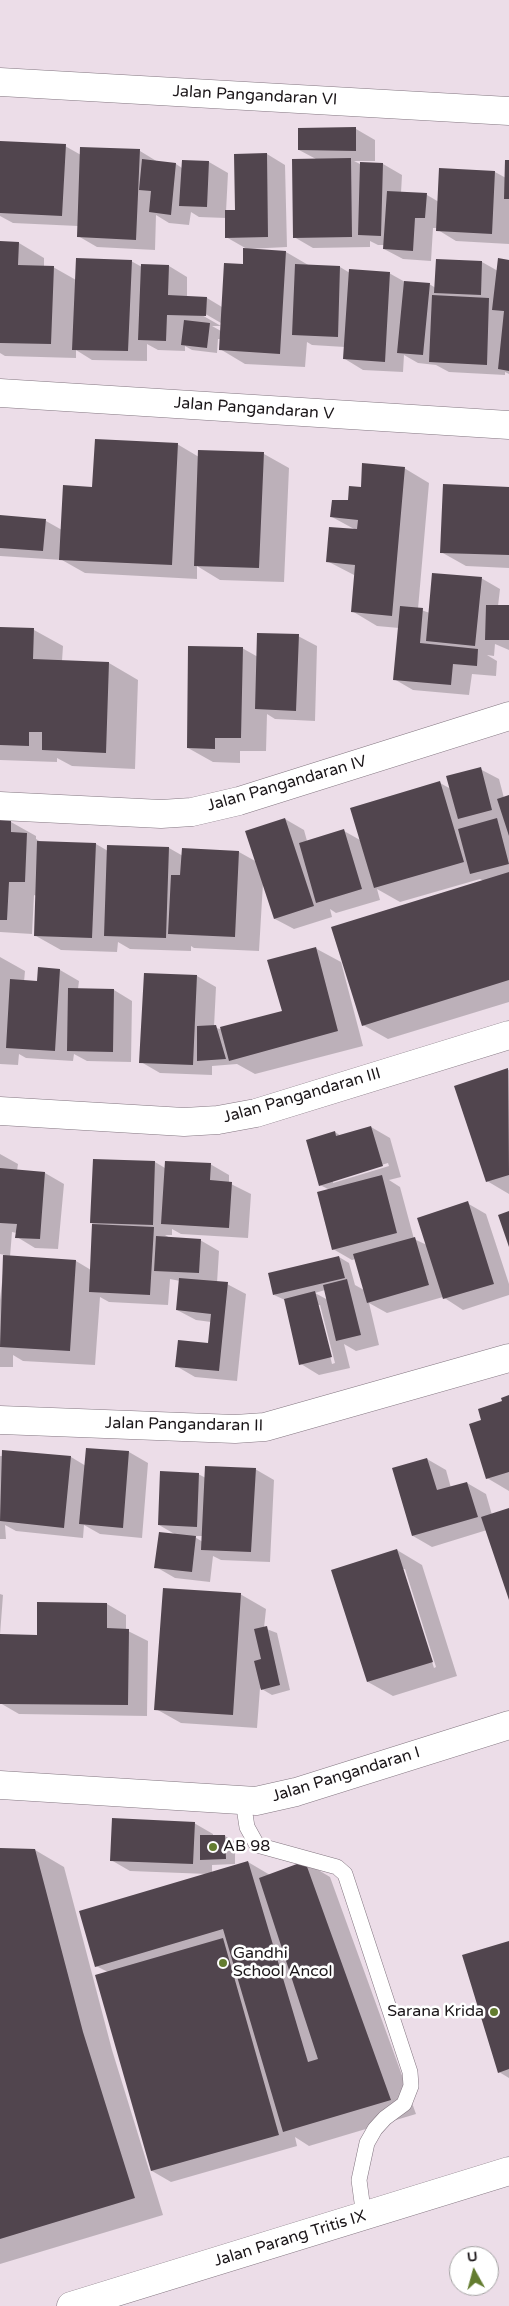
<!DOCTYPE html>
<style>
body{margin:0}
#map{position:relative;width:509px;height:2306px;overflow:hidden;background:#ecdde8;font-family:"Varela Round",sans-serif}
canvas{display:block}
.north{position:absolute;left:449px;top:2246px;width:50px;height:50px;box-sizing:border-box;background:#fff;border:1px solid #a4a2a3;border-radius:50%;rotate:353deg;font-size:14px;font-weight:700;line-height:20px;text-align:center;color:#1b1619}
.north::after{content:'';display:block;margin:auto;width:18px;height:22px;background:#637c2f;clip-path:polygon(50% 0,100% 100%,50% 72%,0 100%)}
</style>
<div id="map">
<canvas width="509" height="2306"></canvas>
<div class="north">U</div>
</div>
<script>
const ctx = document.querySelector('canvas').getContext('2d');
ctx.lineJoin = 'round';
function fill(path, color) { ctx.fillStyle = color; ctx.fill(path, 'evenodd'); }
const poly = rows => new Path2D(rows.map(r => 'M' + r).join(''));
function trace(path, color, width, dash) { ctx.strokeStyle = color; ctx.lineWidth = width; ctx.lineCap = dash ? 'butt' : 'round'; ctx.setLineDash(dash || []); ctx.stroke(path); }
function drawText(font, color, halo, rows, align = 'center') {
  ctx.font = font + ' "Varela Round",sans-serif'; ctx.lineWidth = 5; ctx.setLineDash([]); ctx.textBaseline = 'middle'; ctx.strokeStyle = halo; ctx.fillStyle = color; for (const [text, x, y, turn = 0] of rows) {
    ctx.save(); ctx.translate(x, y); ctx.rotate((+turn || 0) * Math.PI / 180); ctx.textAlign = isNaN(turn) ? turn : align; if (halo) ctx.strokeText(text, 0, 0); ctx.fillText(text, 0, 0); ctx.restore();
  }
}
fill(poly([
 [356,129,375,140,375,161,354,161,362,165,383,164,402,175,401,193,427,195,439,202,495,172,506,178,509,161,509,244,456,241,438,230,438,228,433,228,431,261,403,259,384,249,384,245,378,245,370,241,370,247,313,248,294,237,316,159,299,150],
 [0,142,65,146,81,155,140,151,158,162,176,164,182,168,183,161,209,162,228,173,226,212,237,211,267,154,285,165,287,247,247,249,226,237,226,218,199,217,191,212,189,225,169,223,156,215,155,250,97,247,78,236,78,226,13,223,0,216],
 [0,243,19,243,44,258,44,267,53,267,76,280,131,261,142,267,169,266,187,277,187,297,207,298,222,307,244,265,286,252,310,266,340,267,350,273,389,273,405,282,429,284,436,288,437,260,482,262,498,271,509,261,509,374,505,372,505,375,449,372,436,365,418,363,404,355,403,372,363,370,345,359,345,347,312,345,307,342,305,367,245,364,220,349,220,339,218,339,217,353,192,350,185,346,185,351,158,350,147,344,147,361,92,360,76,350,76,358,5,356,0,353],
 [202,312,221,323,221,326,200,314],
 [212,326,221,326,221,331],
 [177,444,199,457,264,454,289,468,284,582,220,580,197,566,197,579,85,573,62,560,0,556,0,516,46,521,62,530,93,488],
 [404,468,429,483,418,609,430,613,481,578,500,589,498,606,509,606,509,650,495,644,494,656,487,655,497,661,496,676,472,674,469,695,413,690,394,679,399,628,377,626,352,611,356,576,327,561,356,530,332,517,362,488],
 [509,489,509,568,466,566,441,552],
 [0,629,34,630,63,646,62,661,109,663,138,680,135,769,72,766,57,758,57,762,0,760],
 [298,636,317,646,315,721,275,719,267,714,266,751,240,751,240,763,213,762,188,748,242,648,258,657],
 [480,769,499,779,504,798,509,796,509,1002,388,1039,363,1025,484,881,480,879,400,902,377,889,380,900,336,913,330,909,332,917,294,929,275,919,263,883,259,951,194,948,191,946,191,951,130,949,118,942,117,952,61,950,36,936,37,896,34,895,32,934,0,932,0,821,11,822,36,836,36,839,41,842,96,844,108,851,169,848,183,856,239,852,257,862,285,819,304,830,307,841,344,831,360,840,440,783,451,789],
 [315,948,341,962,363,1046,255,1074,237,1064,212,1066,212,1075,160,1073,141,1062,197,976,216,987,214,1027,220,1029,283,1012],
 [0,957,25,971,24,982,38,983,39,968,60,970,79,981,78,989,114,990,132,1001,131,1062,87,1061,74,1054,73,1061,26,1058,19,1054,18,1065,0,1064],
 [508,1070,509,1070,509,1194,487,1181,456,1087],
 [371,1127,390,1138,401,1177,389,1180,400,1187,414,1239,427,1245,467,1203,486,1214,509,1284,509,1295,463,1310,443,1297,387,1313,369,1303,379,1345,356,1351,344,1344,350,1368,319,1375,301,1364,285,1300,274,1295,339,1257,349,1263,355,1285,364,1290,355,1259,352,1260,333,1249,330,1190,320,1185,335,1132,341,1136],
 [388,1163,389,1166,333,1183,333,1180],
 [325,1290,328,1300,315,1293],
 [318,1305,320,1305,335,1363,332,1364],
 [0,1154,18,1164,17,1171,45,1173,64,1184,58,1249,35,1248,17,1237,17,1233,12,1232,10,1257,76,1261,91,1270,94,1160,155,1162,165,1168,210,1164,229,1175,229,1183,251,1194,248,1238,181,1234,172,1229,172,1235,165,1235,170,1238,200,1240,219,1251,217,1283,227,1284,246,1294,237,1381,195,1377,176,1366,209,1344,211,1322,196,1320,177,1310,180,1281,170,1279,168,1305,109,1302,100,1297,95,1365,23,1361,13,1355,13,1367,0,1367,0,1300,5,1255,0,1254],
 [509,1397,509,1491,487,1478,483,1421],
 [87,1449,129,1452,148,1463,142,1538,100,1534,84,1525,83,1538,16,1531,5,1525,6,1539,0,1539,0,1456,71,1457,86,1466],
 [427,1459,446,1470,451,1488,467,1483,486,1494,492,1515,509,1510,509,1597,487,1530,432,1547,413,1536],
 [255,1469,274,1480,270,1562,221,1560,213,1556,210,1582,175,1578,156,1567,178,1536,159,1525,198,1474,206,1478],
 [193,1536,203,1536,203,1542],
 [397,1550,422,1565,457,1676,393,1696,368,1682],
 [402,1569,405,1569,436,1667,434,1668],
 [0,1594,3,1595,0,1635,39,1636,107,1604,126,1615,126,1630,148,1641,147,1716,19,1714,0,1703],
 [240,1594,266,1609,264,1628,277,1633,290,1690,272,1695,260,1688,257,1728,181,1723,156,1709],
 [194,1823,213,1834,213,1836,225,1836,235,1842,235,1864,212,1865,212,1873,248,1862,270,1875,305,1862,330,1877,416,2114,309,2146,295,2137,297,2146,171,2182,152,2171,108,1972,96,1966,208,1874,130,1871,111,1860],
 [0,1849,35,1850,64,1867,112,2050,163,2215,0,2264],
 [509,1942,509,2078,499,2072]
]), '#0003');
fill(poly([
 [356,127,356,151,298,150,298,128],
 [0,141,66,144,62,216,0,213],
 [80,147,140,149,136,240,77,237],
 [267,153,268,237,225,238,225,210,235,210,234,154],
 [351,158,352,237,293,238,292,159],
 [142,159,176,163,171,215,149,212,151,191,139,190],
 [182,160,209,161,207,207,179,206],
 [505,160,509,160,509,199,504,199],
 [360,162,383,163,381,236,358,235],
 [439,168,495,171,492,234,436,231],
 [387,191,427,193,425,218,415,218,413,251,383,249],
 [0,241,19,242,18,265,54,266,51,344,0,343],
 [243,248,286,251,280,354,219,350,224,263,243,264],
 [76,258,132,260,128,351,72,350],
 [498,258,509,260,509,371,498,369,504,311,492,310],
 [436,259,482,261,481,295,434,293],
 [141,264,169,265,168,295,207,297,206,316,167,315,166,341,138,340],
 [295,264,340,266,338,337,292,335],
 [349,269,390,272,385,362,343,359],
 [404,281,430,283,423,355,397,353],
 [432,295,489,298,487,365,429,362],
 [184,320,210,323,207,348,181,345],
 [95,439,178,443,172,565,59,560,63,485,92,487],
 [198,450,264,452,259,568,194,566],
 [362,463,405,467,392,616,351,612,355,565,326,562,329,527,357,529,358,520,330,517,332,500,348,500,349,486,361,487],
 [443,484,509,487,509,555,440,553],
 [0,515,46,519,43,551,0,548],
 [432,573,482,577,475,646,426,641],
 [486,605,509,605,509,640,485,640],
 [400,606,423,608,420,643,478,649,477,666,453,664,451,685,393,680],
 [0,627,34,628,33,659,109,662,106,753,42,750,42,732,29,732,29,746,0,745],
 [257,633,299,634,296,711,255,709],
 [188,646,243,647,241,738,215,738,215,749,187,748],
 [481,767,492,810,458,819,446,776],
 [440,781,464,862,374,888,350,808],
 [509,795,509,836,497,799],
 [285,818,314,906,274,919,245,831],
 [497,818,509,864,470,874,458,829],
 [0,820,11,820,11,832,27,833,25,882,9,882,7,920,0,920],
 [344,829,362,889,316,903,299,843],
 [37,841,96,843,92,938,34,936],
 [107,845,169,847,166,938,104,936],
 [182,848,239,851,235,937,168,934,171,875,180,875],
 [509,872,509,980,362,1026,331,927],
 [316,947,338,1031,229,1061,220,1027,282,1011,267,960],
 [38,967,60,969,55,1051,6,1048,10,979,37,981],
 [144,973,197,975,193,1065,139,1063],
 [68,988,114,989,113,1052,67,1051],
 [216,1025,226,1059,197,1061,197,1026],
 [508,1068,509,1175,486,1182,454,1086],
 [371,1126,383,1166,319,1186,306,1140,335,1131,336,1136],
 [93,1159,155,1161,153,1225,90,1223],
 [165,1161,211,1163,210,1180,232,1182,229,1228,161,1224],
 [0,1168,45,1172,40,1239,15,1238,17,1224,0,1223],
 [382,1175,397,1233,332,1250,317,1192],
 [468,1201,494,1284,443,1299,417,1218],
 [509,1211,509,1247,498,1215],
 [92,1224,154,1227,150,1295,89,1292],
 [156,1236,201,1239,199,1273,154,1271],
 [415,1237,429,1285,367,1303,353,1254],
 [3,1255,76,1260,70,1351,0,1347],
 [339,1256,345,1278,273,1295,268,1273],
 [179,1278,228,1282,219,1371,175,1367,178,1340,208,1343,211,1314,176,1310],
 [347,1279,361,1335,336,1341,323,1285],
 [315,1291,332,1357,299,1365,284,1299],
 [509,1395,509,1472,486,1479,469,1424,481,1420,478,1409,502,1401,501,1398],
 [86,1448,129,1451,123,1528,79,1524],
 [2,1450,71,1456,64,1528,0,1521],
 [427,1458,437,1490,467,1482,478,1517,412,1536,392,1468],
 [205,1466,256,1468,251,1552,201,1550],
 [160,1471,199,1473,197,1527,158,1525],
 [509,1508,509,1600,481,1517],
 [159,1532,196,1536,192,1572,154,1568],
 [397,1549,433,1662,367,1682,331,1570],
 [163,1588,241,1593,233,1715,154,1710],
 [37,1602,107,1603,107,1628,129,1629,128,1705,0,1704,0,1634,37,1635],
 [267,1626,280,1685,261,1690,254,1661,261,1659,254,1629],
 [112,1818,195,1822,193,1864,110,1861],
 [200,1835,225,1835,226,1859,200,1860],
 [0,1848,35,1849,83,2032,135,2198,0,2239],
 [248,1861,308,2062,318,2059,259,1878,305,1861,391,2100,283,2132,223,1929,95,1967,79,1911],
 [223,1938,279,2135,151,2171,95,1975],
 [509,1941,509,2069,498,2073,462,1955]
]), '#51454e');
const service = poly([
 [243,1801,247,1827,257,1845,337,1867,345,1874,410,2072,411,2086,404,2104,385,2118,375,2129,367,2143,359,2180,364,2217]
]);
const minor = poly([
 [0,82,509,111],
 [0,393,509,425],
 [0,806,161,814,192,812,239,801,509,716],
 [0,1111,184,1122,218,1120,256,1113,509,1035],
 [0,1420,235,1429,265,1427,509,1358],
 [0,1785,256,1801,296,1792,509,1725],
 [71,2306,509,2171]
]);
trace(service, '#837680', 16);
trace(minor, '#837680', 29);
trace(service, '#fff', 15);
trace(minor, '#fff', 28);
for (const [x, y, r, color] of [
 [213,1847,5,"#637c2f"],
 [223,1963,5,"#637c2f"],
 [494,2012,5,"#637c2f"]
]) { const dot = new Path2D(); dot.arc(x, y, r, 0, 2 * Math.PI); ctx.fillStyle = color; ctx.fill(dot); trace(dot, '#fff', 2); }
drawText('16px', '#1b1619', '#fff', [
 ["Jalan Pangandaran VI",255,96,3],
 ["Jalan Pangandaran V",254,409,4],
 ["Jalan Pangandaran IV",287,784,-16],
 ["Jalan Pangandaran III",302,1096,-16],
 ["Jalan Pangandaran II",184,1425,1],
 ["Jalan Pangandaran I",346,1775,-17],
 ["Jalan Parang Tritis IX",290,2239,-17]
]);
drawText('16px', '#1b1619', '#fff', [
 ["AB 98",223,1847],
 ["Gandhi",233,1954],
 ["School Ancol",233,1972],
 ["Sarana Krida",484,2012,"right"]
], 'left');
</script>
